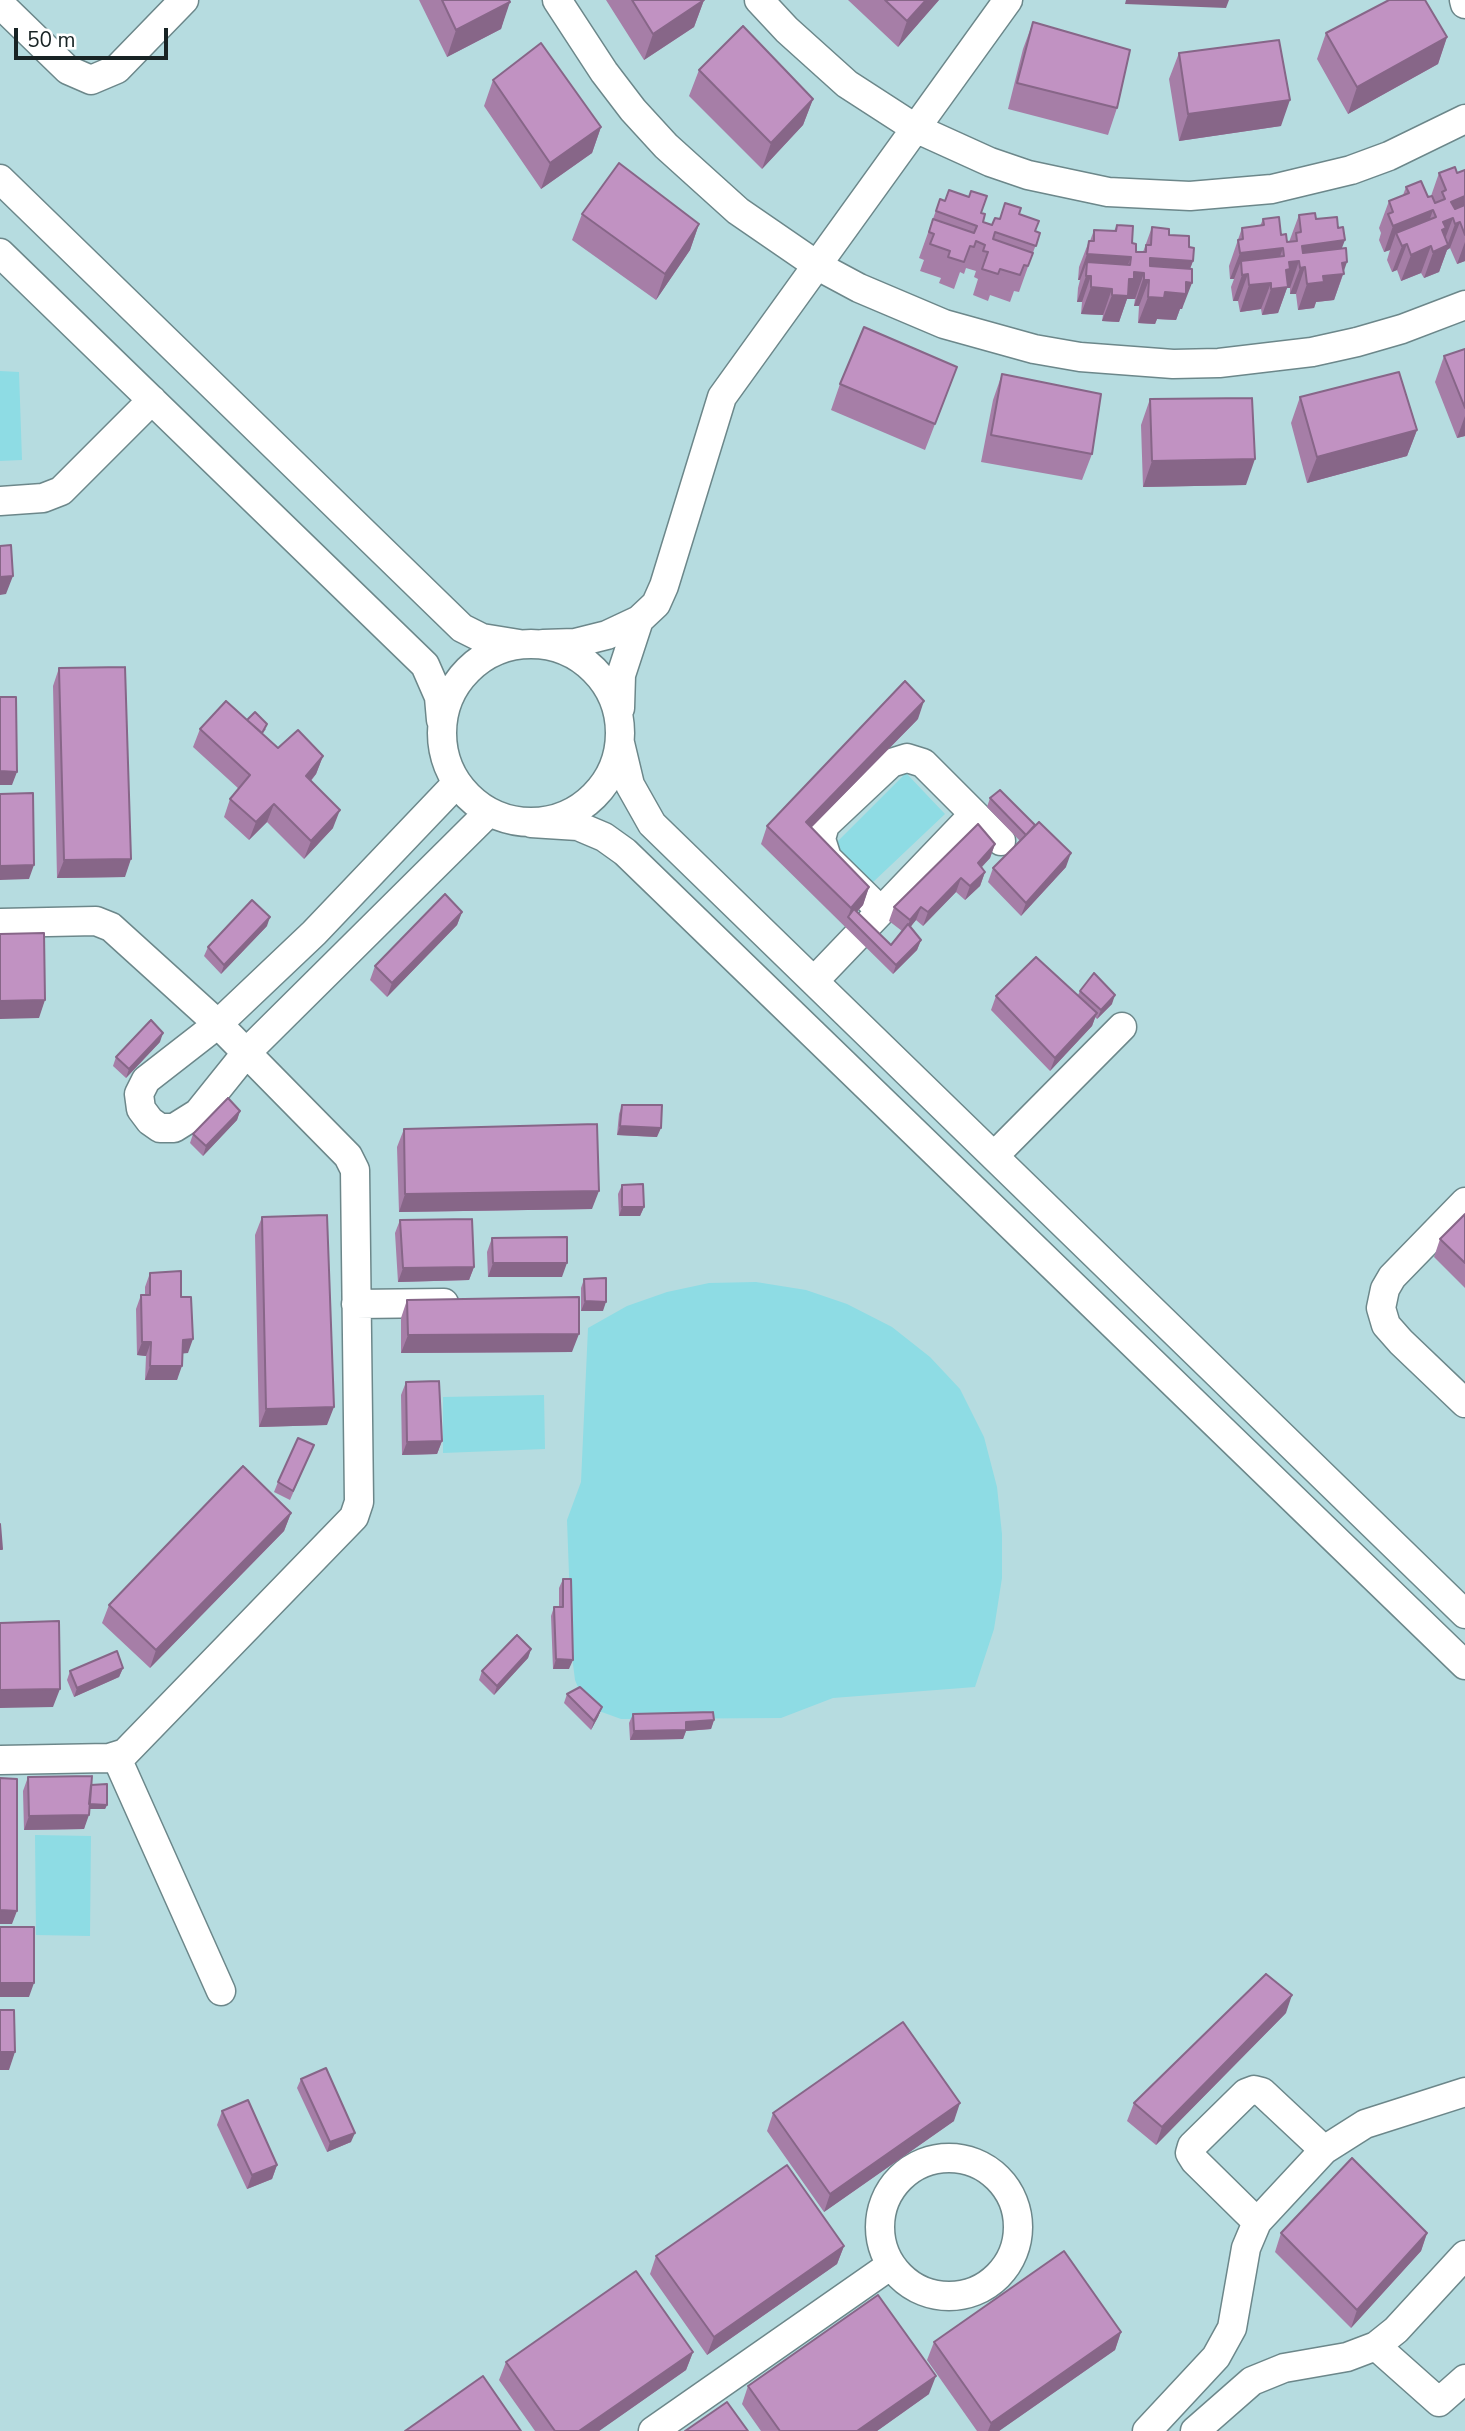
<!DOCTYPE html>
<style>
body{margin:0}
#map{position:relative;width:1465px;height:2431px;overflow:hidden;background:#cbe8eb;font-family:"Nunito Sans",sans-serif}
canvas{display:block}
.scale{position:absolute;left:14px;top:28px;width:154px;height:32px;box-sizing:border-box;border:4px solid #182324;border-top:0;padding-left:9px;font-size:21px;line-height:24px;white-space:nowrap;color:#182324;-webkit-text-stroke:5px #fff;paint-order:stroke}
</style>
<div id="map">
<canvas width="1465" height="2431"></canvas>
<div class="scale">50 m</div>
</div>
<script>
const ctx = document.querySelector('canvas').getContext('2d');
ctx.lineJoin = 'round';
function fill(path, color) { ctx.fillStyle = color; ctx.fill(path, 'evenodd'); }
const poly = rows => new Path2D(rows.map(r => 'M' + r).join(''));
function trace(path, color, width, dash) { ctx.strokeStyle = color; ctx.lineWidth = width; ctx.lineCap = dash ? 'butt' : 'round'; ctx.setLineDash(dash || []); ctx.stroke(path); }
fill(poly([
 [0,0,1465,0,1465,2431,0,2431]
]), '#b6dce0');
fill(poly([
 [0,371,19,372,22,460,0,461],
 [906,773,945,814,871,884,834,845],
 [756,1282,806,1290,847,1304,892,1327,930,1357,960,1389,984,1437,997,1487,1002,1534,1002,1578,994,1629,975,1687,833,1698,781,1718,621,1719,599,1711,583,1699,575,1680,572,1656,567,1520,581,1482,588,1328,627,1306,667,1292,709,1283],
 [544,1395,545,1449,443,1453,443,1397],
 [35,1835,91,1836,90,1936,36,1935]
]), '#8edce4');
const minor = poly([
 [557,0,604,72,633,110,666,146,738,211,818,266,859,288,944,324,1034,349,1080,357,1173,364,1219,363,1312,352,1357,342,1402,329,1465,305],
 [759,0,787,30,847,84,915,128,990,162,1028,175,1108,192,1190,196,1272,189,1351,170,1389,156,1465,119],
 [1464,0,1465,4],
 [0,4,68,70,91,80,117,69,184,0],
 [0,179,462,628,482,638,519,644],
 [0,253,425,665,439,697,441,720],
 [0,501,43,498,61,491,152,400],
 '442 733a89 89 0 1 1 178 0a89 89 0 1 1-178 0Z',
 [543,644,575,643,607,635,639,620,656,604,664,586,722,397,1008,0],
 [620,708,621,675,639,620],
 [620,743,630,785,652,824,1465,1614],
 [456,784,314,933,218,1024,146,1080,139,1094,141,1109,150,1121,160,1128,174,1128,198,1113,247,1052,489,812],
 [531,823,578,826,604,837,625,852,1465,1665],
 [881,911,827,858,821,839,825,825,891,763,907,758,923,763,1001,841],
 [0,923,96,921,111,927,218,1024,348,1156,355,1170,359,1502,354,1517,125,1753,109,1758,0,1760],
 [814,981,973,815],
 [994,1156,1122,1027],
 [1465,1202,1392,1277,1385,1289,1381,1308,1386,1325,1401,1342,1465,1403],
 [356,1304,444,1303],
 [116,1756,221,1991],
 '880 2227a69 69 0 1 1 138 0a69 69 0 1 1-138 0Z',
 [1257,2222,1195,2161,1190,2153,1192,2146,1246,2093,1254,2090,1262,2092,1324,2150],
 [1376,2346,1439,2402,1465,2379],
 [653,2431,891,2265],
 [1147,2431,1216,2357,1232,2328,1246,2248,1257,2222,1324,2150,1365,2124,1465,2092],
 [1195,2431,1252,2381,1284,2368,1347,2357,1376,2346,1396,2330,1465,2255]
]);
trace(minor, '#6c878a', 31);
trace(minor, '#fff', 28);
fill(poly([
 [419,0,509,0,501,29,447,57],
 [606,0,704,0,694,27,644,60],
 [848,0,939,0,898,47],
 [1033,22,1117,108,1108,135,1008,109,1023,49],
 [1326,33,1447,37,1438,64,1348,114,1317,59],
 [1179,53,1281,126,1179,141,1169,79],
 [699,70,813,99,803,125,762,169,689,96],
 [493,80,601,127,592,153,541,189,484,106],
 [1465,170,1465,261,1457,264,1450,248,1447,250,1439,272,1424,278,1421,273,1401,281,1397,270,1392,272,1387,260,1390,250,1384,252,1379,240,1381,233,1379,228,1389,201,1403,195,1406,187,1428,197,1431,196,1439,173,1457,173],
 [940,199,981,213,983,222,992,225,999,219,1019,214,1035,231,1040,233,1019,292,1014,291,1010,302,990,295,988,301,973,295,978,279,974,277,976,271,966,268,964,274,960,272,954,289,939,283,941,278,920,271,924,260,919,258],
 [582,214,699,224,690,250,656,300,572,240],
 [1299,215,1316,219,1344,272,1334,300,1316,302,1314,308,1298,310,1296,294,1290,294,1290,288,1287,288,1278,313,1262,315,1261,309,1240,312,1238,301,1233,301,1231,287,1234,279,1230,279,1229,266,1242,228,1260,226,1263,219,1281,235,1287,242,1289,242],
 [1117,225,1132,243,1136,252,1143,252,1152,227,1169,235,1189,247,1193,261,1190,269,1182,309,1180,309,1176,320,1157,319,1155,324,1138,323,1139,306,1134,306,1135,299,1127,299,1119,322,1102,321,1103,315,1081,314,1082,302,1077,302,1078,288,1080,280,1078,280,1079,267,1089,241,1090,241,1094,230,1114,231],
 [1465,349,1465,436,1457,438,1435,382,1444,356],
 [957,367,925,450,831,410,840,384],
 [1002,374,1092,454,1082,480,981,462,993,400],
 [1300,397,1417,430,1407,456,1307,483,1291,423],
 [1150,399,1246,485,1143,487,1141,425],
 [59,668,125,877,57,878,53,686],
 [918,719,811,828,869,887,863,905,857,912,891,945,902,931,889,921,894,907,995,844,990,858,982,867,985,872,980,886,965,900,956,892,923,926,916,920,910,927,921,940,917,950,893,974,761,844,767,826],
 [247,720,266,729,262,734,278,748,323,756,316,774,311,781,333,828,304,859,267,822,249,840,224,817,230,799,239,789,193,747,200,729],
 [990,798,1066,867,1021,916,988,882,993,868,1020,841,987,807],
 [462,912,457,925,387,997,370,980,375,966],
 [267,926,221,974,204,956,208,947],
 [1080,991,1112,1004,1097,1019,1095,1017,1092,1026,1050,1071,991,1010,996,996,1078,995],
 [160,1042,126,1078,113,1066,116,1057],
 [622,1105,657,1137,617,1135,619,1114],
 [240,1111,237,1120,203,1156,190,1143,193,1134],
 [404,1129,592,1209,399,1212,397,1147],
 [622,1185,644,1207,640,1216,619,1216,618,1194],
 [1465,1214,1465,1288,1434,1257,1440,1239],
 [262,1217,327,1425,259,1427,255,1235],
 [400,1220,474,1267,469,1280,398,1282,395,1233],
 [492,1238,562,1277,488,1277,487,1252],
 [150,1273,181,1297,188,1353,182,1353,177,1380,145,1380,146,1356,137,1355,136,1309,141,1295,145,1295,145,1287],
 [584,1279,603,1311,581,1311,581,1288],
 [407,1300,572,1352,401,1353,401,1318],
 [406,1382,442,1441,437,1454,402,1455,401,1395],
 [314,1445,290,1500,274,1492,278,1482],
 [291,1513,284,1531,150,1668,102,1623,109,1605],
 [563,1579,569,1669,553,1669,551,1616,554,1607,559,1607,559,1588],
 [531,1649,528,1658,494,1695,479,1680,482,1671],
 [123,1668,119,1677,74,1697,67,1680,70,1671],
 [567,1694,602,1707,598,1717,591,1730,564,1703],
 [633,1714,714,1720,711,1729,686,1731,683,1739,630,1740,629,1723],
 [28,1777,91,1785,107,1805,105,1809,89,1809,84,1829,24,1830,23,1791],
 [1286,2013,1156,2145,1127,2121,1134,2103],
 [301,2079,351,2142,327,2152,297,2088],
 [222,2111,277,2165,272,2179,247,2189,217,2125],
 [773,2113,954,2121,824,2212,767,2131],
 [1281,2233,1427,2233,1421,2251,1351,2328,1275,2252],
 [844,2246,837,2264,707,2355,650,2274,656,2256],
 [1121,2332,1115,2350,999,2431,977,2431,927,2360,934,2342],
 [693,2352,686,2370,599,2431,535,2431,499,2380,506,2362],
 [748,2386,929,2394,877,2431,761,2431,742,2404]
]), '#a67ea7');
fill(poly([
 [704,0,694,27,644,60,653,34],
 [926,0,939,0,898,47,907,21],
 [1126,0,1229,0,1226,8,1125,4],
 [510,2,501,29,447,57,456,30],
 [1447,37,1438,64,1348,114,1357,87],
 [813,99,803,125,762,169,771,143],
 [1290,100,1281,126,1179,141,1188,114],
 [601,127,592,153,541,189,550,163],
 [1465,196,1465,219,1453,218,1443,244,1447,246,1455,224,1460,222,1450,248,1447,250,1439,272,1424,278,1435,247,1434,248,1451,202],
 [1433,210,1424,236,1396,233,1390,250,1384,252,1393,226],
 [699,224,690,250,656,300,665,274],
 [1345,240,1335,266,1305,267,1296,294,1290,294,1300,268,1299,261,1290,288,1287,288,1278,313,1262,315,1271,289,1302,246],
 [1465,242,1465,261,1457,264],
 [1407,244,1397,270,1392,272,1402,246],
 [1431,246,1421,273,1401,281,1411,255],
 [1283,248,1274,274,1248,274,1238,301,1233,301,1242,275,1241,261,1234,279,1230,279,1240,253],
 [1087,254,1131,257,1121,283,1091,276,1082,302,1077,302,1086,276,1087,262,1080,280,1078,280],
 [1150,258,1193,261,1183,287,1149,280,1139,306,1134,306],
 [1347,262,1334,300,1316,302,1314,308,1298,310,1307,284,1342,263],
 [1134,272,1144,273,1135,299,1127,299,1119,322,1102,321,1112,295,1129,279],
 [1186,282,1192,283,1182,309,1180,309,1176,320,1157,319,1155,324,1138,323,1148,297],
 [1271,283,1261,309,1240,312,1249,285],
 [1091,287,1112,289,1103,315,1081,314],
 [1465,416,1465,436,1457,438],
 [1417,430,1407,456,1307,483,1317,457],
 [1255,459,1246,485,1143,487,1152,461],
 [13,576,6,594,0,595,0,577],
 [924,701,918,719,799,840,806,822],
 [323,756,316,774,299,794,306,776],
 [0,771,17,772,12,785,0,785],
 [274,804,267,822,249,840,256,822],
 [340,810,333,828,304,859,311,841],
 [995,844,990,858,973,876,978,863],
 [1071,853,1066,867,1021,916,1026,903],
 [131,859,125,877,57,878,64,860],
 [34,865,29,879,0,880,0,866],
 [985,872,980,886,965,900,970,886],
 [961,878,956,892,923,926,928,912],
 [869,887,863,905,850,919,848,917,851,908],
 [921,907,916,920,905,934,910,920],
 [462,912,457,925,387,997,392,983],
 [270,917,267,926,221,974,224,965],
 [921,940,917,950,893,974,896,965],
 [1115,995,1112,1004,1097,1019,1101,1010],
 [45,1000,39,1018,0,1019,0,1001],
 [1097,1013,1092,1026,1050,1071,1055,1058],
 [163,1033,160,1042,126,1078,129,1069],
 [240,1111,237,1120,203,1156,206,1146],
 [620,1126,661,1128,657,1137,617,1135],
 [599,1191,592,1209,399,1212,405,1194],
 [622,1207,644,1207,640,1216,619,1216],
 [493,1263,567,1263,562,1277,488,1277],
 [474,1267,469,1280,398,1282,403,1268],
 [585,1301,606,1302,603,1311,581,1311],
 [579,1334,572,1352,401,1353,408,1335],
 [193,1339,188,1353,178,1354,183,1340],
 [142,1342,151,1342,146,1356,137,1355],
 [150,1366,182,1366,177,1380,145,1380],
 [334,1407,327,1425,259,1427,266,1409],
 [442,1441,437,1454,402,1455,407,1442],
 [291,1513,284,1531,150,1668,156,1650],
 [531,1649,528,1658,494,1695,497,1686],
 [556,1659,573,1660,569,1669,553,1669],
 [123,1668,119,1677,74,1697,77,1688],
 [60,1689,53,1707,0,1708,0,1690],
 [602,1707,598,1717,591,1730,594,1721],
 [714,1720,711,1729,686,1731,683,1739,630,1740,634,1731,686,1722],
 [87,1804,107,1805,105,1809,85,1809],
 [89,1815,84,1829,24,1830,29,1816],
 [0,1910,17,1911,12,1924,0,1924],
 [0,1983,34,1983,29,1997,0,1997],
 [1292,1995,1286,2013,1156,2145,1162,2127],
 [0,2052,15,2052,9,2070,0,2070],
 [960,2103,954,2121,824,2212,830,2194],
 [355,2133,351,2142,327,2152,330,2142],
 [277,2165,272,2179,247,2189,252,2175],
 [1427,2233,1421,2251,1351,2328,1357,2310],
 [844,2246,837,2264,707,2355,714,2337],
 [1121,2332,1115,2350,999,2431,988,2431,991,2423],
 [693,2352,686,2370,599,2431,579,2431],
 [936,2376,929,2394,877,2431,857,2431]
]), '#876688');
const building = poly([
 [442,0,509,0,510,2,456,30,442,0],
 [632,0,704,0,653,34,632,0],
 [885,0,926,0,907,21,885,0],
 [1389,0,1425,0,1447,37,1357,87,1326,33,1389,0],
 [1033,22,1130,50,1117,108,1017,83,1033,22],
 [743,26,813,99,771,143,699,70,743,26],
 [1279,40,1290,100,1188,114,1179,53,1279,40],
 [541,43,601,127,550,163,493,80,541,43],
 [619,163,699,224,665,274,582,214,619,163],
 [1455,167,1457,173,1465,170,1465,196,1451,202,1455,209,1465,205,1465,235,1460,222,1455,224,1453,218,1443,222,1446,228,1442,230,1448,245,1433,252,1431,246,1411,255,1407,244,1402,246,1396,233,1436,217,1433,210,1393,226,1388,214,1393,212,1389,201,1409,193,1406,187,1421,181,1428,197,1432,196,1435,203,1445,199,1442,192,1446,190,1439,173,1455,167],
 [949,190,969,197,971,191,987,196,981,213,985,214,983,222,992,225,995,218,1000,219,1005,203,1021,208,1019,214,1039,221,1035,231,1040,233,1036,246,995,232,993,239,1033,253,1028,266,1024,265,1020,275,1000,269,998,274,982,269,988,252,983,251,985,245,976,241,974,247,970,246,964,262,948,257,950,251,930,244,934,234,929,232,933,219,974,233,977,226,936,211,940,199,945,201,949,190],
 [1315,213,1316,219,1337,217,1338,228,1343,227,1345,240,1302,246,1303,253,1346,248,1347,262,1342,263,1344,274,1323,276,1324,282,1307,284,1305,267,1300,268,1299,261,1289,262,1290,269,1286,270,1288,287,1271,289,1271,283,1249,285,1248,274,1242,275,1241,261,1284,256,1283,248,1240,253,1238,240,1243,239,1242,228,1264,225,1263,219,1279,217,1281,235,1286,234,1287,242,1297,241,1296,233,1301,232,1299,215,1315,213],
 [1117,225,1133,226,1132,243,1136,244,1136,252,1146,252,1146,245,1151,245,1152,227,1169,229,1169,235,1189,236,1189,247,1194,248,1193,261,1150,258,1150,266,1192,269,1192,283,1186,282,1186,294,1165,292,1164,298,1148,297,1149,280,1144,280,1144,273,1134,272,1134,279,1129,279,1128,296,1112,295,1112,289,1091,287,1091,276,1086,276,1087,262,1130,265,1131,257,1087,254,1089,241,1094,241,1094,230,1116,231,1117,225],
 [864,327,957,367,935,424,840,384,864,327],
 [1465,349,1465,408,1444,356,1465,349],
 [1399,372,1417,430,1317,457,1300,397,1399,372],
 [1002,374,1101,394,1092,454,991,435,1002,374],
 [1252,398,1255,459,1152,461,1150,399,1252,398],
 [11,545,13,576,0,577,0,546,11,545],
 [125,667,131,859,64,860,59,668,125,667],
 [905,681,924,701,806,822,869,887,851,908,767,826,905,681],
 [0,697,16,697,17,772,0,771,0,697],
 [226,701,278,748,298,730,323,756,306,776,340,810,311,841,274,804,256,822,230,799,250,775,200,729,226,701],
 [255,712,267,724,262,733,247,720,255,712],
 [1000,790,1035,825,1026,835,990,798,1000,790],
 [33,793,34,865,0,866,0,794,33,793],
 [1039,822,1071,853,1026,903,993,868,1039,822],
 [978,824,995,844,978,863,985,872,970,886,961,878,928,912,921,907,910,920,894,907,978,824],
 [445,894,462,912,392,983,375,966,445,894],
 [252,900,270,917,224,965,208,947,252,900],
 [854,909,891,945,908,924,921,940,896,965,848,917,854,909],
 [44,933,45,1000,0,1001,0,934,44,933],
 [1036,957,1097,1013,1055,1058,996,996,1036,957],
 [1094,973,1115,995,1101,1010,1080,991,1094,973],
 [151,1020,163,1033,129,1069,116,1057,151,1020],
 [228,1098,240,1111,206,1146,193,1134,228,1098],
 [622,1105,662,1105,661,1128,620,1126,622,1105],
 [597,1124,599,1191,405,1194,404,1129,597,1124],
 [643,1184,644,1207,622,1207,622,1185,643,1184],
 [1465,1214,1465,1263,1440,1239,1465,1214],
 [327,1215,334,1407,266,1409,262,1217,327,1215],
 [472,1219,474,1267,403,1268,400,1220,472,1219],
 [567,1237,567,1263,493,1263,492,1238,567,1237],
 [181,1271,181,1297,191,1297,193,1339,183,1340,182,1366,150,1366,151,1342,142,1342,141,1295,150,1295,150,1273,181,1271],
 [606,1278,606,1302,585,1301,584,1279,606,1278],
 [579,1297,579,1334,408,1335,407,1300,579,1297],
 [439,1381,442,1441,407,1442,406,1382,439,1381],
 [298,1438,314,1445,293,1491,278,1482,298,1438],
 [243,1466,291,1513,156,1650,109,1605,243,1466],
 [0,1524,2,1549,0,1549,0,1524],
 [563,1579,571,1579,573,1660,556,1659,554,1607,563,1607,563,1579],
 [59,1621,60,1689,0,1690,0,1623,59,1621],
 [517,1635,531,1649,497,1686,482,1671,517,1635],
 [117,1651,123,1668,77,1688,70,1671,117,1651],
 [580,1687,602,1707,594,1721,567,1694,580,1687],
 [713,1712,714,1720,686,1722,686,1730,634,1731,633,1714,713,1712],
 [92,1776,89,1815,29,1816,28,1777,92,1776],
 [0,1778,17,1779,17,1911,0,1910,0,1778],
 [107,1784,107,1805,89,1804,91,1785,107,1784],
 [0,1927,34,1927,34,1983,0,1983,0,1927],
 [1266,1974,1292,1995,1162,2127,1134,2103,1266,1974],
 [0,2010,14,2010,15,2052,0,2052,0,2010],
 [903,2022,960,2103,830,2194,773,2113,903,2022],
 [326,2068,355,2133,330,2142,301,2079,326,2068],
 [248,2100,277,2165,252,2175,222,2111,248,2100],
 [1352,2158,1427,2233,1357,2310,1281,2233,1352,2158],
 [787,2165,844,2246,714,2337,656,2256,787,2165],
 [1064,2251,1121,2332,991,2423,934,2342,1064,2251],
 [636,2271,693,2352,579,2431,555,2431,506,2362,636,2271],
 [878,2295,936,2376,857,2431,780,2431,748,2386,878,2295],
 [483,2376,521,2431,405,2431,483,2376],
 [727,2402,748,2431,685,2431,727,2402]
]);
fill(building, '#c192c2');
trace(building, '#876688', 2);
</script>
